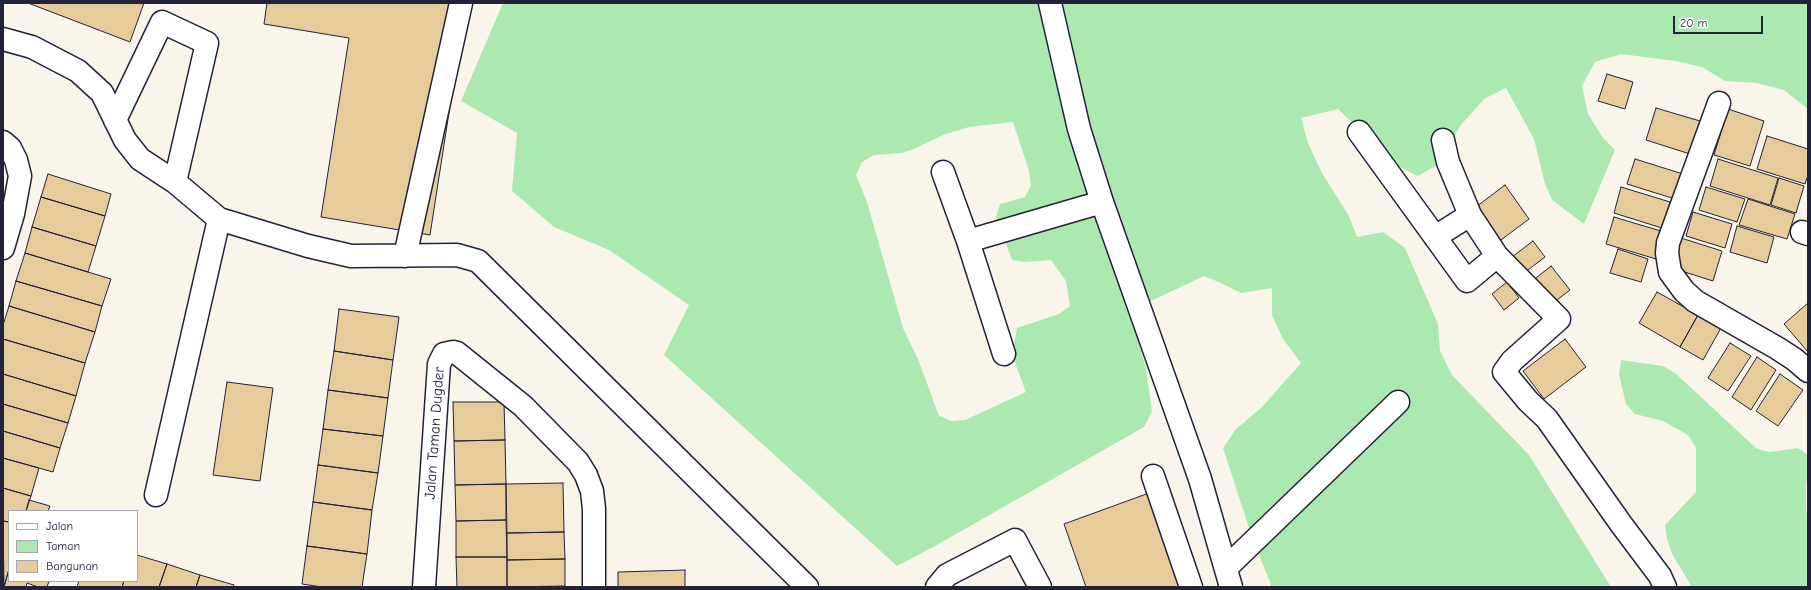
<!DOCTYPE html>
<style>
body{margin:0}
#map{position:relative;width:1811px;height:590px;overflow:hidden;background:#faf5eb;font-family:"Comic Neue",sans-serif}
canvas{display:block}
.frame{position:absolute;inset:0;border:4px solid #22223b;pointer-events:none}
.legend{position:absolute;left:8px;top:510px;width:130px;height:72px;box-sizing:border-box;background:#fff;border:1px solid #a7a7b1;margin:0;padding:5px 7px;list-style:none;font-size:12px;color:#22223b}
.legend li{display:flex;align-items:center;gap:8px;height:20px}
.legend b{width:20px;border:1px solid #a7a7b1}
.scale{position:absolute;left:1673px;top:16px;width:90px;height:18px;box-sizing:border-box;border:2px solid #22223b;border-top:0;padding-left:5px;font-size:12px;line-height:14px;white-space:nowrap;color:#22223b;-webkit-text-stroke:3px #fff;paint-order:stroke}
</style>
<div id="map">
<canvas width="1811" height="590"></canvas>
<div class="frame"></div>
<ul class="legend">
<li><b style="height:5px;background:#fff"></b>Jalan</li>
<li><b style="height:11px;background:#ace9b0"></b>Taman</li>
<li><b style="height:11px;background:#e6cb9b"></b>Bangunan</li>
</ul>
<div class="scale">20 m</div>
</div>
<script>
const ctx = document.querySelector('canvas').getContext('2d');
ctx.lineJoin = 'round';
function fill(path, color) { ctx.fillStyle = color; ctx.fill(path, 'evenodd'); }
const poly = rows => new Path2D(rows.map(r => 'M' + r).join(''));
function trace(path, color, width, dash) { ctx.strokeStyle = color; ctx.lineWidth = width; ctx.lineCap = dash ? 'butt' : 'round'; ctx.setLineDash(dash || []); ctx.stroke(path); }
function drawText(font, color, halo, rows, align = 'center') {
  ctx.font = font + ' "Comic Neue",sans-serif'; ctx.lineWidth = 3; ctx.setLineDash([]); ctx.textBaseline = 'middle'; ctx.strokeStyle = halo; ctx.fillStyle = color; for (const [text, x, y, turn = 0] of rows) {
    ctx.save(); ctx.translate(x, y); ctx.rotate((+turn || 0) * Math.PI / 180); ctx.textAlign = isNaN(turn) ? turn : align; if (halo) ctx.strokeText(text, 0, 0); ctx.fillText(text, 0, 0); ctx.restore();
  }
}
fill(poly([
 [503,3,1808,3,1808,109,1784,90,1756,83,1725,81,1702,67,1675,61,1621,54,1595,62,1582,86,1588,114,1603,138,1615,150,1584,224,1552,200,1545,184,1534,139,1506,88,1484,99,1460,126,1439,164,1418,176,1398,166,1338,109,1301,118,1308,143,1322,173,1349,216,1357,237,1383,232,1405,248,1438,324,1440,351,1452,375,1529,455,1611,587,1272,587,1253,540,1223,448,1236,429,1262,407,1301,363,1283,339,1272,315,1272,288,1241,293,1221,283,1204,276,1130,311,1146,369,1152,411,1144,427,935,546,897,566,664,355,689,305,609,250,554,227,512,191,517,133,461,101],
 [1013,122,1029,171,1031,185,1025,197,1000,204,996,217,1012,260,1025,262,1051,260,1066,281,1070,306,1059,314,1017,328,1012,355,1026,392,965,420,952,421,939,416,918,359,903,328,867,202,856,175,862,162,874,155,902,153,916,148,943,135,969,127],
 [1621,360,1663,366,1675,373,1757,449,1770,452,1798,448,1808,455,1808,476,1806,483,1806,511,1808,518,1808,587,1692,587,1672,554,1667,539,1665,525,1696,492,1696,448,1688,435,1663,421,1635,414,1626,404,1619,374]
]), '#ace9b0');
const building = poly([
 [28,3,144,3,130,42,28,3],
 [267,3,466,3,430,235,321,217,349,38,264,24,267,3],
 [1607,74,1633,82,1625,109,1598,101,1607,74],
 [1656,108,1700,121,1690,154,1646,140,1656,108],
 [1728,109,1764,121,1750,166,1714,155,1728,109],
 [1767,136,1808,149,1808,175,1805,184,1757,169,1767,136],
 [1635,159,1683,174,1675,199,1627,184,1635,159],
 [1718,159,1778,178,1770,205,1710,186,1718,159],
 [48,174,111,194,105,216,41,197,48,174],
 [1779,178,1804,186,1796,213,1771,205,1779,178],
 [1505,185,1529,219,1497,243,1472,210,1505,185],
 [1621,187,1670,202,1662,228,1614,213,1621,187],
 [1706,187,1745,199,1737,222,1699,210,1706,187],
 [41,197,105,216,96,246,32,227,41,197],
 [1748,199,1795,214,1787,239,1739,225,1748,199],
 [1693,212,1732,224,1725,248,1686,236,1693,212],
 [1614,217,1664,232,1656,259,1606,244,1614,217],
 [1737,226,1774,237,1767,263,1730,252,1737,226],
 [32,227,96,246,88,272,25,253,32,227],
 [1681,238,1722,251,1713,281,1672,268,1681,238],
 [1533,241,1545,257,1524,273,1512,257,1533,241],
 [1618,249,1648,259,1641,282,1610,273,1618,249],
 [25,253,111,279,102,306,16,281,25,253],
 [1551,266,1570,290,1549,306,1531,282,1551,266],
 [16,281,102,306,95,332,9,306,16,281],
 [1507,282,1519,298,1504,310,1492,294,1507,282],
 [1657,292,1698,315,1680,347,1639,323,1657,292],
 [1808,303,1808,352,1784,324,1808,303],
 [9,306,95,332,85,363,3,339,3,325,9,306],
 [339,309,399,317,393,360,334,351,339,309],
 [1698,315,1721,328,1703,360,1680,347,1698,315],
 [3,339,85,363,76,396,3,374,3,339],
 [1565,339,1586,367,1544,399,1523,371,1565,339],
 [1730,343,1751,356,1728,391,1708,378,1730,343],
 [334,351,393,360,388,398,328,390,334,351],
 [1757,357,1776,370,1751,410,1732,397,1757,357],
 [3,374,76,396,68,423,3,404,3,374],
 [1780,374,1803,390,1778,426,1756,411,1780,374],
 [227,382,273,388,260,481,213,475,227,382],
 [328,390,388,398,383,436,323,429,328,390],
 [453,402,504,402,505,440,454,441,453,402],
 [3,404,68,423,60,448,3,431,3,404],
 [323,429,383,436,378,473,318,465,323,429],
 [3,431,60,448,53,472,3,458,3,431],
 [505,440,506,484,455,485,454,441,505,440],
 [3,458,39,468,31,496,3,488,3,458],
 [318,465,378,473,372,510,313,502,318,465],
 [563,483,564,532,507,533,506,484,563,483],
 [506,484,506,520,456,521,455,485,506,484],
 [3,488,31,496,26,511,9,511,9,522,3,521,3,488],
 [1149,493,1183,587,1086,587,1064,524,1149,493],
 [29,500,50,506,48,511,26,511,29,500],
 [313,502,372,510,367,554,307,546,313,502],
 [506,520,507,557,456,557,456,521,506,520],
 [3,521,9,522,9,569,4,587,3,521],
 [564,532,565,559,507,560,507,533,564,532],
 [307,546,367,554,362,587,322,587,302,584,307,546],
 [137,555,167,564,159,587,122,587,124,581,137,581,137,555],
 [456,557,507,557,507,587,457,587,456,557],
 [565,559,565,586,507,587,507,560,565,559],
 [167,564,200,575,196,587,159,587,167,564],
 [9,569,9,581,49,581,47,587,38,587,27,583,26,587,4,587,9,569],
 [685,570,685,587,618,587,618,572,685,570],
 [200,575,234,585,233,587,196,587,200,575],
 [79,581,124,581,122,587,77,587,79,581]
]);
fill(building, '#e6cb9b');
trace(building, '#22223b', 1);
const minor = poly([
 [1050,3,1079,129,1102,202,1200,479,1231,587],
 [3,39,32,47,78,71,102,93,125,140,140,159,175,182,219,219,308,246,351,256,457,255,478,261,807,587],
 [1719,103,1668,243,1667,253,1670,272,1684,291,1695,301,1777,348,1794,359,1808,371],
 [115,120,162,22,207,43,175,182],
 [1359,132,1467,281,1497,256],
 [1443,140,1448,162,1470,215,1497,256,1559,319,1512,361,1504,372,1528,401,1547,419,1621,524,1660,576,1665,587],
 [3,142,10,148,16,160,20,176,13,214,3,248],
 [943,172,968,241,1102,202],
 [1802,232,1808,234],
 [1435,237,1470,215],
 [968,241,1004,354],
 [405,256,461,3],
 [1153,476,1191,587],
 [156,495,219,219],
 [1226,568,1398,402],
 [424,587,439,364,444,354,453,352,457,353,523,406,578,462,586,475,592,491,594,509,594,587],
 [937,587,947,575,1015,540,1040,587]
]);
trace(minor, '#22223b', 25);
trace(minor, '#fff', 22);
drawText('15px', '#22223b', '#fff', [
 ["Jalan Taman Dugder",435,433,-86]
]);
</script>
